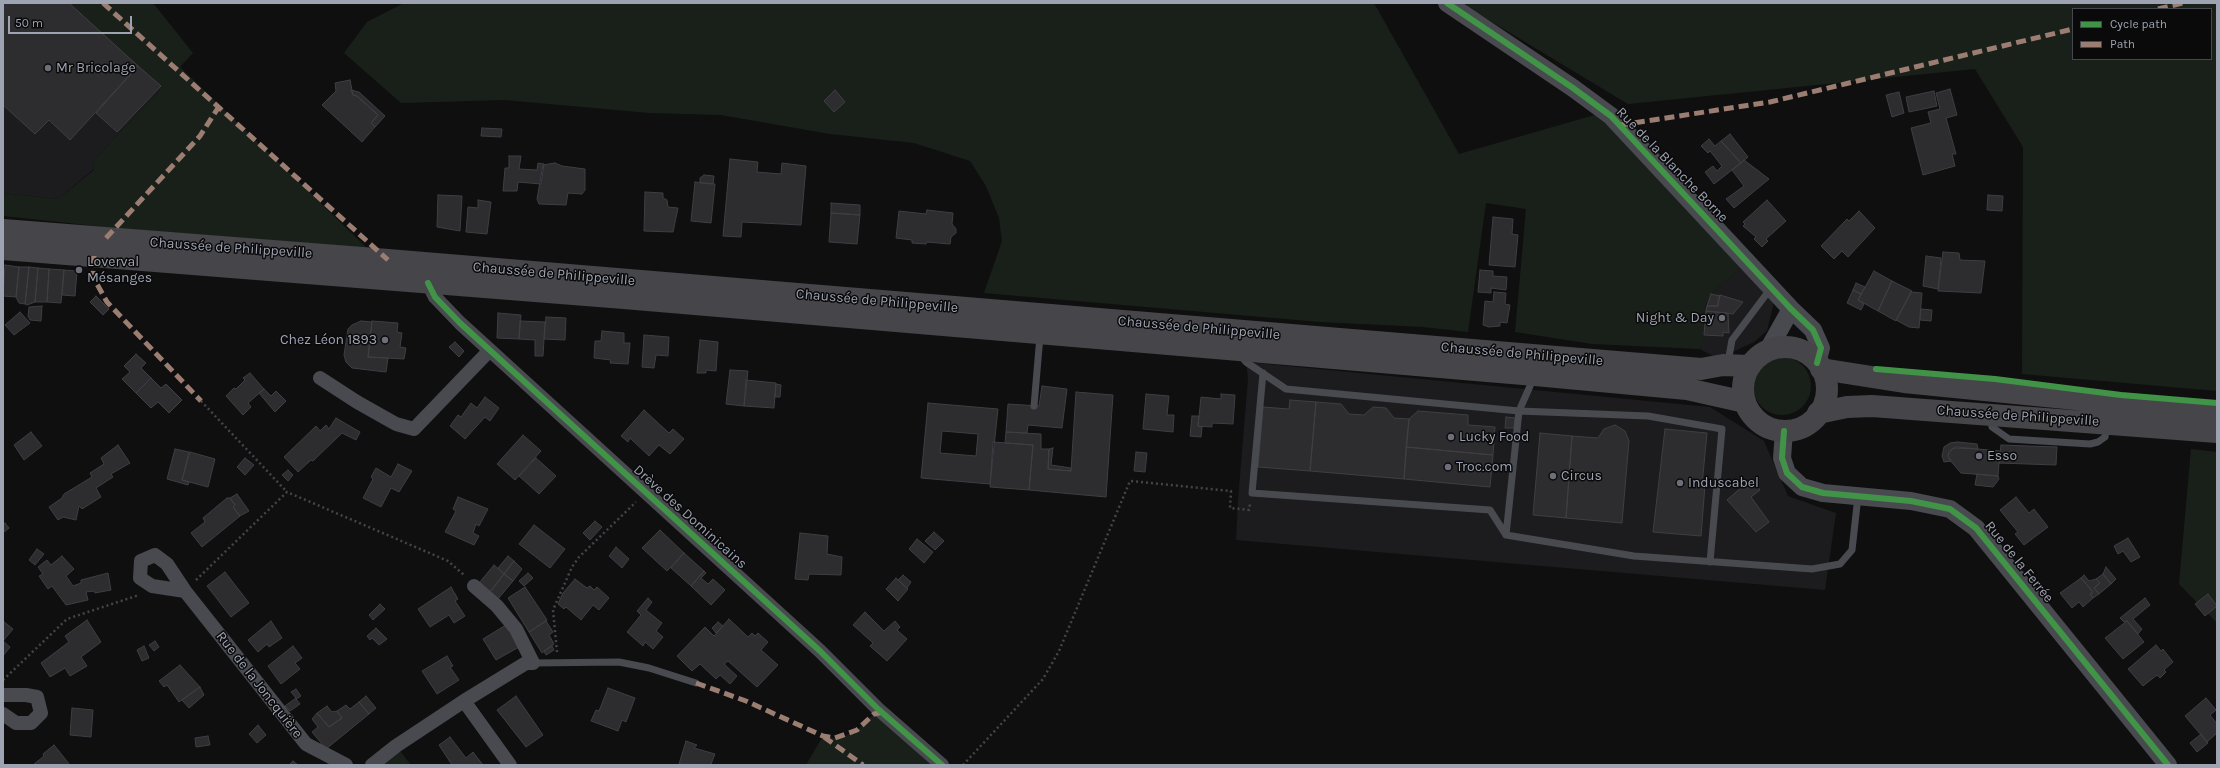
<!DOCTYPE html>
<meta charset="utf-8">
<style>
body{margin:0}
#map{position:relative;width:2220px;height:768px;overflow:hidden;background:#0f0f10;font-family:Karla,sans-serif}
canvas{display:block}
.frame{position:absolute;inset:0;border:4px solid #9ea3b2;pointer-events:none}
.legend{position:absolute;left:2072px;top:8px;width:140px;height:52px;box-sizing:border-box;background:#0a0a0b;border:1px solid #45474e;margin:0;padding:5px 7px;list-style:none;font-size:12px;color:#9ea3b2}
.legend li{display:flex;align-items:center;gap:8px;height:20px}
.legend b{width:20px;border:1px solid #45474e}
.scale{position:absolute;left:8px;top:16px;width:124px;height:18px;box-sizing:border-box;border:2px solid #9ea3b2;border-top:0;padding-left:5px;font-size:12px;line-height:14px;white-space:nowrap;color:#9ea3b2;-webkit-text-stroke:3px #0a0a0b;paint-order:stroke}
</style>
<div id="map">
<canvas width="2220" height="768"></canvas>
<div class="frame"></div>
<ul class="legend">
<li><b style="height:5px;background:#419447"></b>Cycle path</li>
<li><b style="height:5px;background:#9b7d72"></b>Path</li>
</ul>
<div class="scale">50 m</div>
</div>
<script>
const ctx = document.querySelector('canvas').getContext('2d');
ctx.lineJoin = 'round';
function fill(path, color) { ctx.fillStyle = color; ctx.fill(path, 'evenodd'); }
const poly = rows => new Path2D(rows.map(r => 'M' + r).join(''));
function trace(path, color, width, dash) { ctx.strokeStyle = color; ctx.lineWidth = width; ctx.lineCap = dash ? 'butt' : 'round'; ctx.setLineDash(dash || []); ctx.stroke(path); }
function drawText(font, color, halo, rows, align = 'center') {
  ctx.font = font + ' Karla,sans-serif'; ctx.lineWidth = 3; ctx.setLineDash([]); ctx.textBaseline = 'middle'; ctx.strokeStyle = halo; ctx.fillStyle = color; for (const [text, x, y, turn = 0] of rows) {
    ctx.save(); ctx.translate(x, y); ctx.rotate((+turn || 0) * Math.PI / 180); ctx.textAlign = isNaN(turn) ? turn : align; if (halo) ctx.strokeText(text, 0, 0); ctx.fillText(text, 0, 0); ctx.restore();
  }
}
fill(poly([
 [3,3,65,3,160,90,93,161,94,169,58,199,3,193],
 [1742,267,1774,302,1767,331,1754,342,1718,359,1700,349,1706,305,1711,294],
 [1246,362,1710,407,1764,441,1788,496,1836,513,1825,590,1236,540,1238,500,1248,379]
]), '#1c1c1e');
fill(poly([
 [65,3,153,3,193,53,180,67,367,248,115,228,3,216,3,193,58,199,94,170,93,161,160,90],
 [404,3,1374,3,1459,154,1598,114,1742,267,1711,294,1706,305,1704,335,1700,349,1592,344,1515,332,1526,209,1486,203,1468,332,1423,327,1320,322,984,293,1002,241,999,218,986,186,970,161,914,143,830,134,721,115,650,113,504,100,401,103,344,53,367,22],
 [1467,3,2217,3,2217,391,2022,374,2023,147,1975,69,1628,104,1467,7],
 [2073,9,2211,9,2211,59,2073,59],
 '1753 386a29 29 0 1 1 58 0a29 29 0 1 1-58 0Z',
 [2191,449,2217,452,2217,623,2179,584],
 [874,714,931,765,806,765,823,736,835,738,845,736,857,730],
 [396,746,411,765,372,765]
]), '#19201a');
const building = poly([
 [3,3,69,3,138,66,70,140,49,120,35,134,3,105,3,3],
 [138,66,161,86,117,132,96,113,138,66],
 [350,80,353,95,357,96,378,115,371,123,375,127,362,142,322,105,336,91,335,83,350,80],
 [1950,89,1957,115,1946,118,1956,154,1952,154,1955,166,1923,175,1911,128,1931,123,1928,112,1940,109,1936,93,1950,89],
 [351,90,359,92,385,116,375,127,371,123,378,115,357,96,353,95,351,90],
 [835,90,845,102,834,112,824,101,835,90],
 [1934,91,1937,106,1909,112,1906,97,1934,91],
 [1899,92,1904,113,1892,117,1886,95,1899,92],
 [482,128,502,129,501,137,481,136,482,128],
 [1730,134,1748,157,1741,163,1721,141,1730,134],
 [1709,139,1715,146,1721,141,1741,163,1714,184,1705,172,1713,166,1717,171,1722,166,1710,151,1708,153,1701,146,1709,139],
 [509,156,521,156,519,169,537,170,538,163,544,164,541,184,518,182,517,191,503,191,505,168,509,168,509,156],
 [730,159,758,162,757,172,781,174,782,163,806,166,801,225,742,222,741,237,723,236,730,159],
 [1744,160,1769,179,1734,208,1726,199,1744,186,1732,170,1744,160],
 [555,163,562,166,585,169,585,190,582,194,568,193,566,205,539,204,537,199,543,165,555,163],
 [704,175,714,176,713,184,700,183,700,178,704,175],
 [695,182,715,184,711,223,691,221,695,182],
 [645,192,663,193,663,198,667,200,668,207,678,208,673,232,644,231,645,192],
 [438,195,462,196,460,231,437,227,438,195],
 [1988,195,2003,196,2002,211,1987,210,1988,195],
 [478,200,491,202,487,234,466,232,468,207,478,208,478,200],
 [1767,200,1786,221,1766,239,1768,241,1762,247,1754,239,1756,237,1743,226,1745,224,1743,222,1767,200],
 [831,203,860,205,860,215,831,213,831,203],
 [927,210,953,213,952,224,956,229,956,233,951,237,950,244,927,242,926,244,912,243,912,240,896,238,899,211,926,214,927,210],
 [1859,211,1875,228,1848,257,1842,251,1834,259,1821,246,1847,219,1849,221,1859,211],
 [831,213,860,215,857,244,829,242,831,213],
 [1493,217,1513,219,1512,234,1518,235,1515,267,1489,265,1493,217],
 [1943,252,1959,253,1960,260,1985,261,1981,293,1938,291,1943,252],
 [1926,256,1941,258,1938,289,1923,286,1926,256],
 [5,265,19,267,16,297,3,296,5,265],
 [19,267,29,267,25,304,19,303,16,297,19,267],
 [29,267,38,268,35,302,27,305,25,304,29,267],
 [38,268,49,269,47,302,35,302,38,268],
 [49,269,64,270,61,303,47,302,49,269],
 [64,270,77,271,75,296,62,295,64,270],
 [1480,270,1493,271,1493,276,1507,277,1506,290,1491,288,1491,293,1478,292,1480,270],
 [1874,271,1892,281,1878,311,1858,300,1874,271],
 [1892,281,1912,291,1896,321,1878,311,1892,281],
 [1856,283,1865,287,1861,294,1853,290,1856,283],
 [1853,290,1861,294,1858,300,1864,304,1861,310,1847,303,1853,290],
 [1494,292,1506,293,1505,304,1510,305,1507,323,1500,322,1500,326,1489,327,1483,325,1485,301,1493,302,1494,292],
 [1911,292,1922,293,1919,328,1909,327,1896,320,1911,292],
 [1711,294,1720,296,1718,298,1718,306,1707,306,1711,294],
 [1720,295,1743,302,1733,314,1706,311,1707,306,1718,306,1720,295],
 [96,296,109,309,103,315,90,302,96,296],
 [42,306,41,321,30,320,28,316,29,307,42,306],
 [1921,309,1932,310,1931,321,1920,320,1921,309],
 [1706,311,1728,313,1729,333,1723,332,1723,336,1704,335,1706,311],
 [20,312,30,323,14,335,5,325,20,312],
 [498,313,521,315,519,339,497,338,498,313],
 [546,317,566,318,565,340,544,339,546,317],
 [361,321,372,322,368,357,388,358,386,372,352,368,346,362,344,355,348,329,352,325,361,321],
 [372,321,398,323,397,332,402,333,400,347,406,348,404,359,368,357,372,321],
 [520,321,545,322,543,356,535,356,535,340,519,339,520,321],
 [602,331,624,333,624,343,630,343,628,364,610,363,611,360,594,358,595,341,601,341,602,331],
 [644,335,669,337,668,356,656,355,654,368,642,367,644,335],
 [700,340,718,342,716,371,706,370,706,373,697,373,700,340],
 [455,342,464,351,459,357,449,347,455,342],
 [136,354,146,363,141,368,151,378,136,393,122,379,130,372,124,366,136,354],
 [730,370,748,371,744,406,726,404,730,370],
 [250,373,264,389,248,403,251,407,243,415,226,396,234,388,236,389,245,380,243,378,250,373],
 [151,378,161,388,166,384,182,400,169,413,158,402,151,408,136,393,151,378],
 [746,380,776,383,774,408,744,406,746,380],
 [776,384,781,385,780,397,775,397,776,384],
 [1042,386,1067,389,1062,428,1028,425,1027,433,1006,432,1008,404,1039,406,1042,386],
 [264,389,271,396,276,391,286,401,275,412,259,393,264,389],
 [1076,392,1113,395,1106,497,1029,490,1033,445,1005,443,1006,432,1041,434,1041,449,1049,449,1048,469,1071,471,1076,392],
 [1146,394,1169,396,1167,415,1174,415,1173,432,1143,429,1146,394],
 [1221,394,1235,395,1233,424,1212,423,1212,427,1198,426,1201,397,1221,399,1221,394],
 [485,397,499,408,490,421,485,417,465,439,450,426,458,415,461,417,471,403,477,408,485,397],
 [1290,400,1316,402,1310,471,1258,467,1263,407,1289,409,1290,400],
 [1316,402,1341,404,1349,414,1364,415,1373,407,1386,408,1394,418,1409,419,1404,479,1310,471,1316,402],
 [928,403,998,409,990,484,921,478,928,403],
 [942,431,978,434,976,456,940,453,942,431],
 [644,410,669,433,673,429,684,439,670,454,659,445,649,456,630,438,628,442,621,436,644,410],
 [1418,411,1468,415,1468,425,1495,427,1493,455,1406,447,1409,419,1418,411],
 [1192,416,1199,416,1198,426,1202,427,1201,437,1190,436,1192,416],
 [1506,417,1515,418,1514,428,1505,428,1506,417],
 [336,418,360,432,356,440,342,433,313,461,311,460,298,472,284,457,316,426,320,431,326,425,329,429,336,418],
 [1615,425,1625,431,1629,441,1622,523,1566,518,1572,436,1598,438,1604,429,1615,425],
 [1665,429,1707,433,1702,485,1705,485,1701,536,1653,532,1665,429],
 [31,432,42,446,24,460,14,445,31,432],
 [1540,433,1572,436,1566,518,1533,515,1540,433],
 [523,435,541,451,515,480,497,464,523,435],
 [993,442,1033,445,1029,490,990,487,993,442],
 [1958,442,1977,444,1978,449,1953,448,1948,455,1951,461,1944,462,1942,456,1944,447,1950,443,1958,442],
 [118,445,130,463,111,474,113,477,96,488,101,497,82,509,79,506,76,520,63,517,58,520,49,507,62,498,64,494,92,477,90,473,104,464,101,458,118,445],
 [2001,445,2057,447,2056,465,1999,463,2001,445],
 [1406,447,1493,455,1490,487,1404,479,1406,447],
 [1956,447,2000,451,1998,476,1961,473,1948,458,1949,451,1956,447],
 [1053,448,1051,465,1071,468,1071,471,1048,469,1049,449,1053,448],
 [175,449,189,452,182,480,189,482,188,485,167,479,175,449],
 [190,452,215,459,208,487,182,480,190,452],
 [1136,452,1147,453,1145,472,1134,471,1136,452],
 [245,458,254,465,245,475,237,467,245,458],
 [536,458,556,476,539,494,519,476,536,458],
 [398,464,412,471,399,492,391,488,381,507,363,498,373,479,371,477,376,468,391,477,398,464],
 [288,470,293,475,288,481,282,475,288,470],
 [1977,474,1998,476,1999,479,1993,487,1975,485,1977,474],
 [1751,479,1760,490,1751,497,1769,522,1756,532,1727,500,1751,479],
 [237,494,249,511,240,516,233,507,235,505,230,498,237,494],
 [458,497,488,509,479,526,476,524,473,533,479,536,474,545,445,532,456,511,453,509,458,497],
 [2016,497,2029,513,2034,509,2048,527,2024,545,2015,534,2018,532,2000,510,2016,497],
 [227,498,230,498,235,505,233,507,240,516,202,547,191,533,205,522,203,518,227,498],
 [595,521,602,527,590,540,583,533,595,521],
 [5,523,9,528,3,533,3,525,5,523],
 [534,525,565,549,550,568,519,544,534,525],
 [660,530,684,553,667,571,642,548,660,530],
 [934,532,944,541,935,550,925,541,934,532],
 [800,533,828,536,827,554,842,557,841,575,809,574,808,580,795,579,800,533],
 [2128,538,2140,557,2131,562,2123,551,2118,554,2114,546,2128,538],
 [917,539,933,552,924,563,909,549,917,539],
 [616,547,629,559,622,568,609,556,616,547],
 [37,549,44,554,35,565,29,560,37,549],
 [684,553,704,571,691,586,671,568,684,553],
 [62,556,74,569,66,576,73,586,81,583,81,580,108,573,111,590,95,593,94,591,86,592,88,600,66,605,52,586,48,589,39,576,43,574,38,567,47,560,51,565,62,556],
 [508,556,514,561,504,574,498,568,508,556],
 [514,561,522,569,513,581,504,574,514,561],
 [494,565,504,574,490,592,479,583,494,565],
 [2106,567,2116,579,2111,584,2103,574,2106,567],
 [704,571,706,573,701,578,708,584,713,579,725,590,711,605,691,586,704,571],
 [225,572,249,603,231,617,207,586,225,572],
 [528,573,533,578,524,586,519,581,528,573],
 [504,574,513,581,498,599,490,592,504,574],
 [2103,574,2111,584,2099,594,2094,588,2100,583,2096,579,2103,574],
 [903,575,911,582,907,588,898,580,903,575],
 [2084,575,2089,581,2096,579,2100,583,2094,588,2099,594,2093,598,2090,594,2093,592,2081,578,2084,575],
 [896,578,908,589,898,601,886,589,896,578],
 [2081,578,2093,592,2090,594,2093,598,2083,607,2079,602,2072,608,2060,593,2081,578],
 [575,579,587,588,590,586,594,590,597,587,609,598,599,610,593,605,581,620,566,607,564,609,558,604,563,593,575,579],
 [451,587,458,599,455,601,465,616,454,623,449,615,430,627,418,609,451,587],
 [525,587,547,620,529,632,508,598,525,587],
 [2208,594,2217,606,2205,616,2195,604,2208,594],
 [648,598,652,602,646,610,662,623,656,631,663,637,653,649,645,642,643,646,627,632,641,615,637,611,648,598],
 [2145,598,2150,605,2133,619,2142,629,2138,634,2127,621,2124,622,2120,618,2145,598],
 [380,604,385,609,373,620,369,615,380,604],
 [865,612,884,631,895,621,900,627,897,630,907,639,887,661,870,646,873,643,853,625,865,612],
 [729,619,748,637,752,633,755,636,758,633,768,642,761,650,778,665,757,687,728,661,724,664,737,676,730,684,720,675,716,679,700,664,692,671,677,656,705,627,714,636,729,619],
 [87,620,101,642,81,657,87,666,70,676,65,668,50,677,41,663,69,642,65,636,87,620],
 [3,621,13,629,3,641,10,647,3,656,3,621],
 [271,621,282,638,269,647,267,644,258,652,248,640,271,621],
 [546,621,553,632,549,635,554,644,542,653,529,632,546,621],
 [2127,621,2144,642,2123,659,2105,638,2127,621],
 [718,622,723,626,716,633,712,628,718,622],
 [506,625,519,647,496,660,483,639,506,625],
 [376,628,387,639,379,645,372,638,370,640,367,636,376,628],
 [155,641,159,647,154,651,149,645,155,641],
 [2156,645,2161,651,2163,649,2173,662,2164,670,2166,672,2160,678,2157,675,2143,686,2128,669,2156,645],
 [144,646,149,658,142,661,137,650,144,646],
 [293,646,302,658,295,663,300,669,281,684,268,666,293,646],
 [552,646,554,650,546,655,544,651,552,646],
 [447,656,453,666,450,667,459,680,437,694,422,671,447,656],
 [180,665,200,687,179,702,167,685,164,687,159,681,180,665],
 [200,687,204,695,189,708,182,700,200,687],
 [608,688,635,698,626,722,622,720,618,731,591,721,596,710,599,711,608,688],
 [296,689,301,696,296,699,300,704,290,711,285,706,296,698,291,692,296,689],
 [366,696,376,708,369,714,359,702,366,696],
 [516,696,543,735,526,747,497,710,516,696],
 [2206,698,2216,710,2210,715,2217,724,2217,733,2207,742,2185,716,2206,698],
 [359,702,369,714,326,749,312,732,318,727,312,719,317,713,329,727,342,718,337,711,346,705,350,709,359,702],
 [327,706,332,712,337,711,342,718,329,727,317,713,327,706],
 [72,708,93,710,91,737,70,735,72,708],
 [258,725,266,735,257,743,249,734,258,725],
 [2201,734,2208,743,2197,752,2190,743,2201,734],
 [208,736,210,745,196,747,195,738,208,736],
 [450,737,466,758,473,752,483,765,452,765,439,745,450,737],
 [686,741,697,745,694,748,715,754,711,764,714,765,679,764,686,741],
 [54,745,70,765,33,765,44,756,43,754,54,745],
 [293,761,298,765,289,765,293,761]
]);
fill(building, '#2d2d2f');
trace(building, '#3e3e44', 1);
trace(poly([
 [201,401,287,492],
 [196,580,287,492,448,561,464,575],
 [557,652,553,610,572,567,579,557,636,502],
 [3,680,67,619,139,595],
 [963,765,1043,679,1059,651,1130,481,1231,491,1230,508,1249,510,1250,504]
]), '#44454a', 2.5, [2, 3]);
trace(poly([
 [1240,355,1246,362,1286,389,1519,411,1648,416,1722,429,1710,562],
 [1728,362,1732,340,1771,288],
 [1263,373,1252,493,1490,510,1506,535,1634,556,1812,569,1840,564,1852,550,1858,496],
 [1034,406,1040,336],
 [1990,418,1992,427,2009,439,2090,444,2098,442,2105,437,2107,426],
 [1506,535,1519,411,1534,377],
 [533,663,619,662,649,668,696,683]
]), '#484a4f', 7);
trace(poly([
 [428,283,435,297,460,323,820,651,878,709,942,765],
 [320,378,357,402,396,424,414,429,490,350],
 [185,591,152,586,140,578,141,561,155,555,167,564,185,591,306,744,346,765],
 [3,695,26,695,37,697,41,713,31,723,16,723,3,714],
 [464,701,510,765],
 [372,765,396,746,464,701,526,663,533,663,516,629,497,606,474,586]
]), '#484a4f', 14);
trace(poly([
 [1447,3,1573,88,1611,116,1791,309,1813,330,1821,348,1817,363],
 [1768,350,1791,309],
 [1784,431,1782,458,1787,473,1802,487,1823,493,1911,501,1950,509,1976,528,2168,765]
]), '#484a4f', 18);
trace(poly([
 [3,230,388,260,1701,369,1723,365,1750,366],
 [3,249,624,298,1535,375,1687,389,1745,402],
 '1743 389a42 42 0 1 1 84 0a42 42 0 1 1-84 0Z'
]), '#46464a', 22);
trace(poly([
 [1821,369,1904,382,2217,413],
 [1818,413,1847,407,1872,406,2217,432]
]), '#46464a', 22);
trace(poly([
 [103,3,388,260],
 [2158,9,2183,3],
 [1620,125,1770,102,2073,29],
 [106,238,200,136,218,108],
 [94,256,93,277,107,302,201,401],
 [696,683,746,701,823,736,835,738,857,730,874,714,883,712],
 [824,737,863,765]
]), '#9b7d72', 5, [10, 5]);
trace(poly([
 [1447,3,1573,88,1611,116,1791,309,1813,330,1821,348,1817,363],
 [428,283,435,297,460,323,820,651,878,709,942,765],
 [1876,369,1995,379,2121,395,2217,403],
 [1784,431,1782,458,1787,473,1802,487,1823,493,1911,501,1950,509,1976,528,2168,765]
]), '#419447', 6);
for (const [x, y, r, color] of [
 [48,68,4,"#6c6f79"],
 [79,270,4,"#6c6f79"],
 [1722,318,4,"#6c6f79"],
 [385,340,4,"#6c6f79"],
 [1451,437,4,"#6c6f79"],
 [1979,456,4,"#6c6f79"],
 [1448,467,4,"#6c6f79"],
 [1553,476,4,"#6c6f79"],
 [1680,483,4,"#6c6f79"]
]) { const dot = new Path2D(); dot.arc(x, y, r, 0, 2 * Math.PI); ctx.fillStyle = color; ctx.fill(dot); trace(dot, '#0a0a0b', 1.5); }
drawText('14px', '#9ea3b2', '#0a0a0b', [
 ["Mr Bricolage",56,68],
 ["Loverval",87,262],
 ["Mésanges",87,278],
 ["Night & Day",1714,318,"right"],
 ["Chez Léon 1893",377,340,"right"],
 ["Lucky Food",1459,437],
 ["Esso",1987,456],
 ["Troc.com",1456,467],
 ["Circus",1561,476],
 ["Induscabel",1688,483]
], 'left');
drawText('14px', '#9ea3b2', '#0a0a0b', [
 ["Rue de la Blanche Borne",1672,165,46],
 ["Chaussée de Philippeville",231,248,4],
 ["Chaussée de Philippeville",554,274,5],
 ["Chaussée de Philippeville",877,301,5],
 ["Chaussée de Philippeville",1199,328,5],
 ["Chaussée de Philippeville",1522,354,5],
 ["Chaussée de Philippeville",2018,416,4],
 ["Drève des Dominicains",690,517,42],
 ["Rue de la Ferrée",2019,562,51],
 ["Rue de la Joncquière",259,685,52]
]);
</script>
